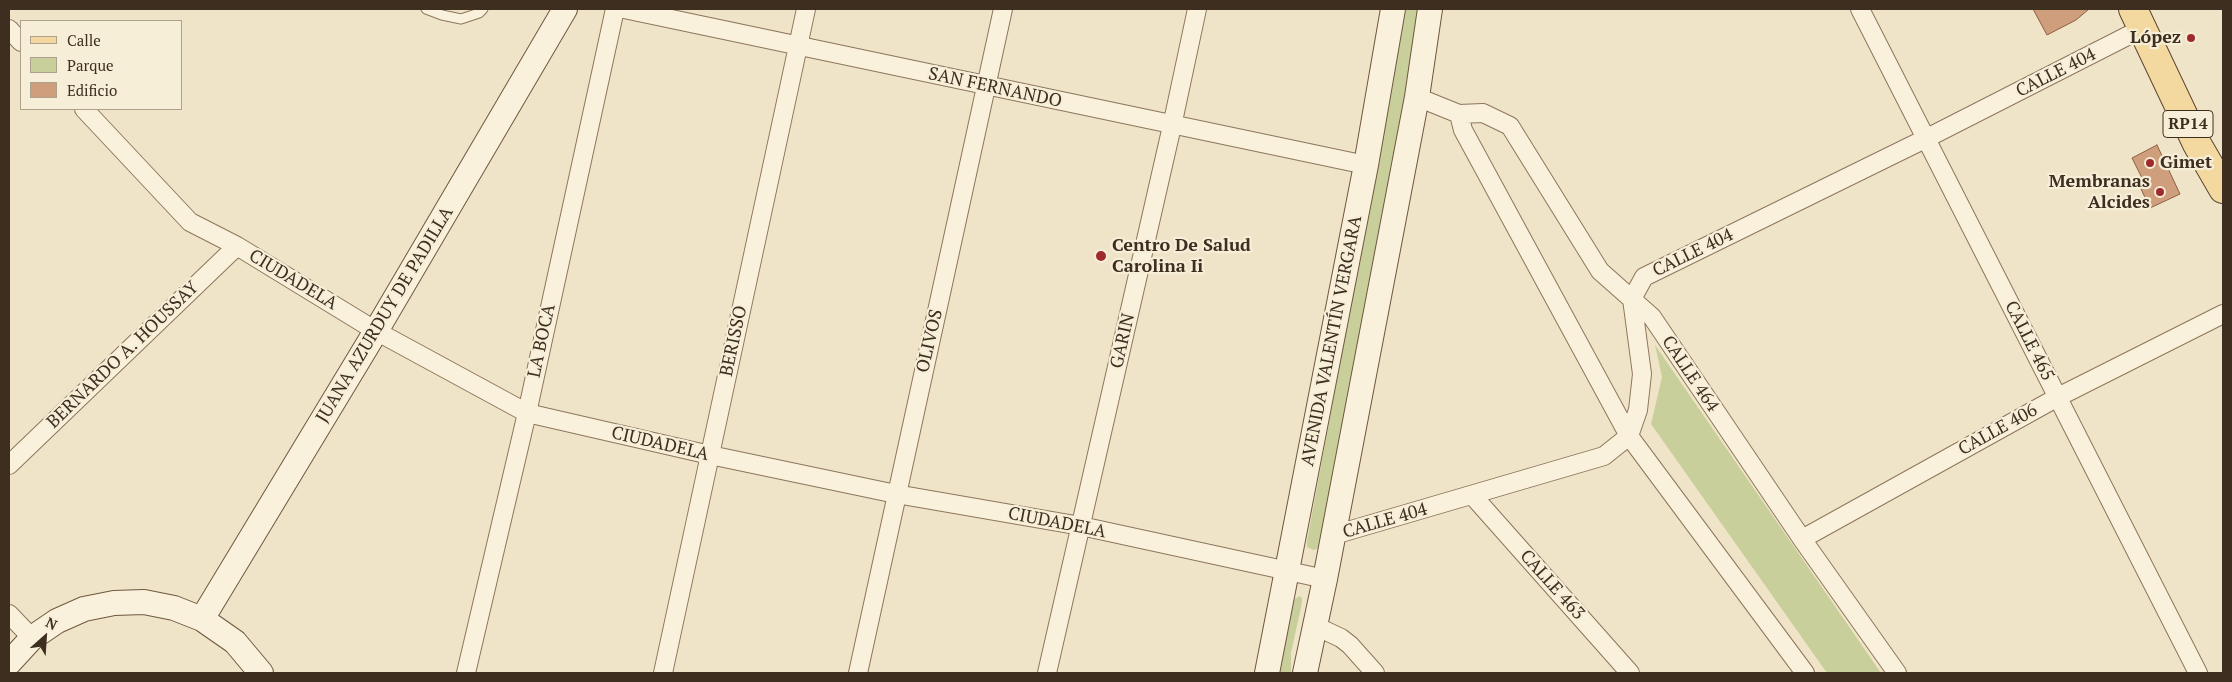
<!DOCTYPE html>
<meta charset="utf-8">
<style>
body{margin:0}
#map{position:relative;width:2232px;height:682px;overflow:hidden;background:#f0e4c8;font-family:"PT Serif",serif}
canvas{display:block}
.frame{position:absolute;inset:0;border:10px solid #3d2e20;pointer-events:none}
.legend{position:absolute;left:20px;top:20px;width:162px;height:90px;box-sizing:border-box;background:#f7eed8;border:1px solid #ada18e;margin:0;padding:6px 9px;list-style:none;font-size:15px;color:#3d2e20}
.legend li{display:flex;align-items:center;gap:10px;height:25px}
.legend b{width:25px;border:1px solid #ada18e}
.north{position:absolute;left:20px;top:612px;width:50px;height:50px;-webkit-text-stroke:4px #f7eed8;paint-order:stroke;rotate:26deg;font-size:14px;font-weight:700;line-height:20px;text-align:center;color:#3d2e20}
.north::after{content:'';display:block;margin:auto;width:18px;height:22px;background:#3d2e20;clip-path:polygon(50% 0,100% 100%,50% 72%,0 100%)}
</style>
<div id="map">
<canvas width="2232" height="682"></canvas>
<div class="frame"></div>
<ul class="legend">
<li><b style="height:6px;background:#f3d9a0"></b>Calle</li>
<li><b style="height:14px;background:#c9cf9b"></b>Parque</li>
<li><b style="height:14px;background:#cf9f7d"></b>Edificio</li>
</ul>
<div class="north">N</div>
</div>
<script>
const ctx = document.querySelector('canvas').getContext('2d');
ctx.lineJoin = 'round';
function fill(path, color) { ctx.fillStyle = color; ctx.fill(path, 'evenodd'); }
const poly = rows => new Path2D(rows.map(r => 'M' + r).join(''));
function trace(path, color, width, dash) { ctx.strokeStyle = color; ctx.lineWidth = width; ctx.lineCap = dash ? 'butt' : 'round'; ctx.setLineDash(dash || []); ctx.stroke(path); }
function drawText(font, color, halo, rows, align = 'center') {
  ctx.font = font + ' "PT Serif",serif'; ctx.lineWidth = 4.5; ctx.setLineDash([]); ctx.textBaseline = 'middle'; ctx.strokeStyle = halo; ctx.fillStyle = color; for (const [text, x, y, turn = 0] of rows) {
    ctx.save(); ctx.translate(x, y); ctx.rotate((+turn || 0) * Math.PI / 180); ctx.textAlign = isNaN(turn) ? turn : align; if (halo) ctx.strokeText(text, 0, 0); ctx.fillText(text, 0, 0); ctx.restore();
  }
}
fill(poly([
 [1406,9,1422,9,1322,541,1317,549,1313,550,1307,547,1307,541],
 [1655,345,1881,673,1827,673,1651,424,1662,377],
 [1299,596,1302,598,1302,603,1291,653,1291,673,1277,673,1293,601]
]), '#c9cf9b');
const building = poly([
 [2033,9,2089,9,2076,20,2047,35,2033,9],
 [2157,145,2180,194,2150,208,2141,189,2146,186,2132,158,2157,145]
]);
fill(building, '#cf9f7d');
trace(building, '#8d5f41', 1);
const lane = poly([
 [426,9,442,15,461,19,479,13,483,9]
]);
const street = poly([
 [624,9,1366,165],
 [1860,9,2198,673],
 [9,29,21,42],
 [1417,97,1459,114,1483,113,1510,126,1600,271,1652,317,1802,539,1897,673],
 [84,109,190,222,237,246,376,331,527,413,710,455,896,494,1081,526,1325,579],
 [1459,114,1463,130,1629,436,1805,673],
 [9,465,237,246],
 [1473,496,1630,673],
 [1334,535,1604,456,1629,436,1638,410,1642,374,1632,299,1644,277,1927,138,2143,28],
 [1802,539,2058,397,2223,314],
 [9,614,32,638],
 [1314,628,1324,630,1341,638,1350,645,1375,673],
 [466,673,527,413,615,9],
 [663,673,806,9],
 [858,673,1003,9],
 [1047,673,1172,126,1197,9]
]);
const secondary = poly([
 [202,619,376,331,565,9],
 [9,663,32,638,57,621,84,609,114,603,144,602,174,608,202,619,235,642,261,673],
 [1267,673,1366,165,1393,9],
 [1305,673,1325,579,1417,97,1430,9]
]);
const primary = poly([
 [2133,9,2197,144,2223,189]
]);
trace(lane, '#8d765c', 11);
trace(street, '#8d765c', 20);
trace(secondary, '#6f573f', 26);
trace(primary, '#5b4430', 30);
trace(lane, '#faf1dc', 9);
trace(street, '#faf1dc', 18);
trace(secondary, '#faf1dc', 24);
trace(primary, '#f3d9a0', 28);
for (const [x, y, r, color] of [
 [2191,38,5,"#9e2a2b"],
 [2150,163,5,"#9e2a2b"],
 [2160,192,5,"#9e2a2b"],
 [1101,256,6,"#9e2a2b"]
]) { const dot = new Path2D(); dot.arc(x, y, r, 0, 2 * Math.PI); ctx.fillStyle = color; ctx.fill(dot); trace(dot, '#f7eed8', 2); }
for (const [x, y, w] of [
 [2188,124,50]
]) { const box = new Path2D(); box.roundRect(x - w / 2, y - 13.5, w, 27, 4); ctx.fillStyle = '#f7eed8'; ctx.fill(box); trace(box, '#3d2e20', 1); }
drawText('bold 16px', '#3d2e20', null, [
 ["RP14",2188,124]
]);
drawText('bold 18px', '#3d2e20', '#f7eed8', [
 ["López",2181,38],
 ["Gimet",2160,163,"left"],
 ["Membranas",2150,182],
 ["Alcides",2150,203],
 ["Centro De Salud",1112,246,"left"],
 ["Carolina Ii",1112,267,"left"]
], 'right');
drawText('18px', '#3d2e20', '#f7eed8', [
 ["CALLE 404",2056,73,-27],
 ["SAN FERNANDO",995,88,12],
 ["CALLE 404",1693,253,-26],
 ["CIUDADELA",293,280,31],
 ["JUANA AZURDUY DE PADILLA",385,315,-59],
 ["LA BOCA",542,341,-78],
 ["BERISSO",734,341,-78],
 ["OLIVOS",930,341,-77],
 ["GARIN",1123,341,-77],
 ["AVENIDA VALENTÍN VERGARA",1332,341,-79],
 ["CALLE 465",2029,341,63],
 ["BERNARDO A. HOUSSAY",123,355,-44],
 ["CALLE 464",1690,374,56],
 ["CALLE 406",1998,430,-29],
 ["CIUDADELA",660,444,13],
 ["CALLE 404",1385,521,-16],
 ["CIUDADELA",1057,523,11],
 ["CALLE 463",1552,585,48]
]);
</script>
